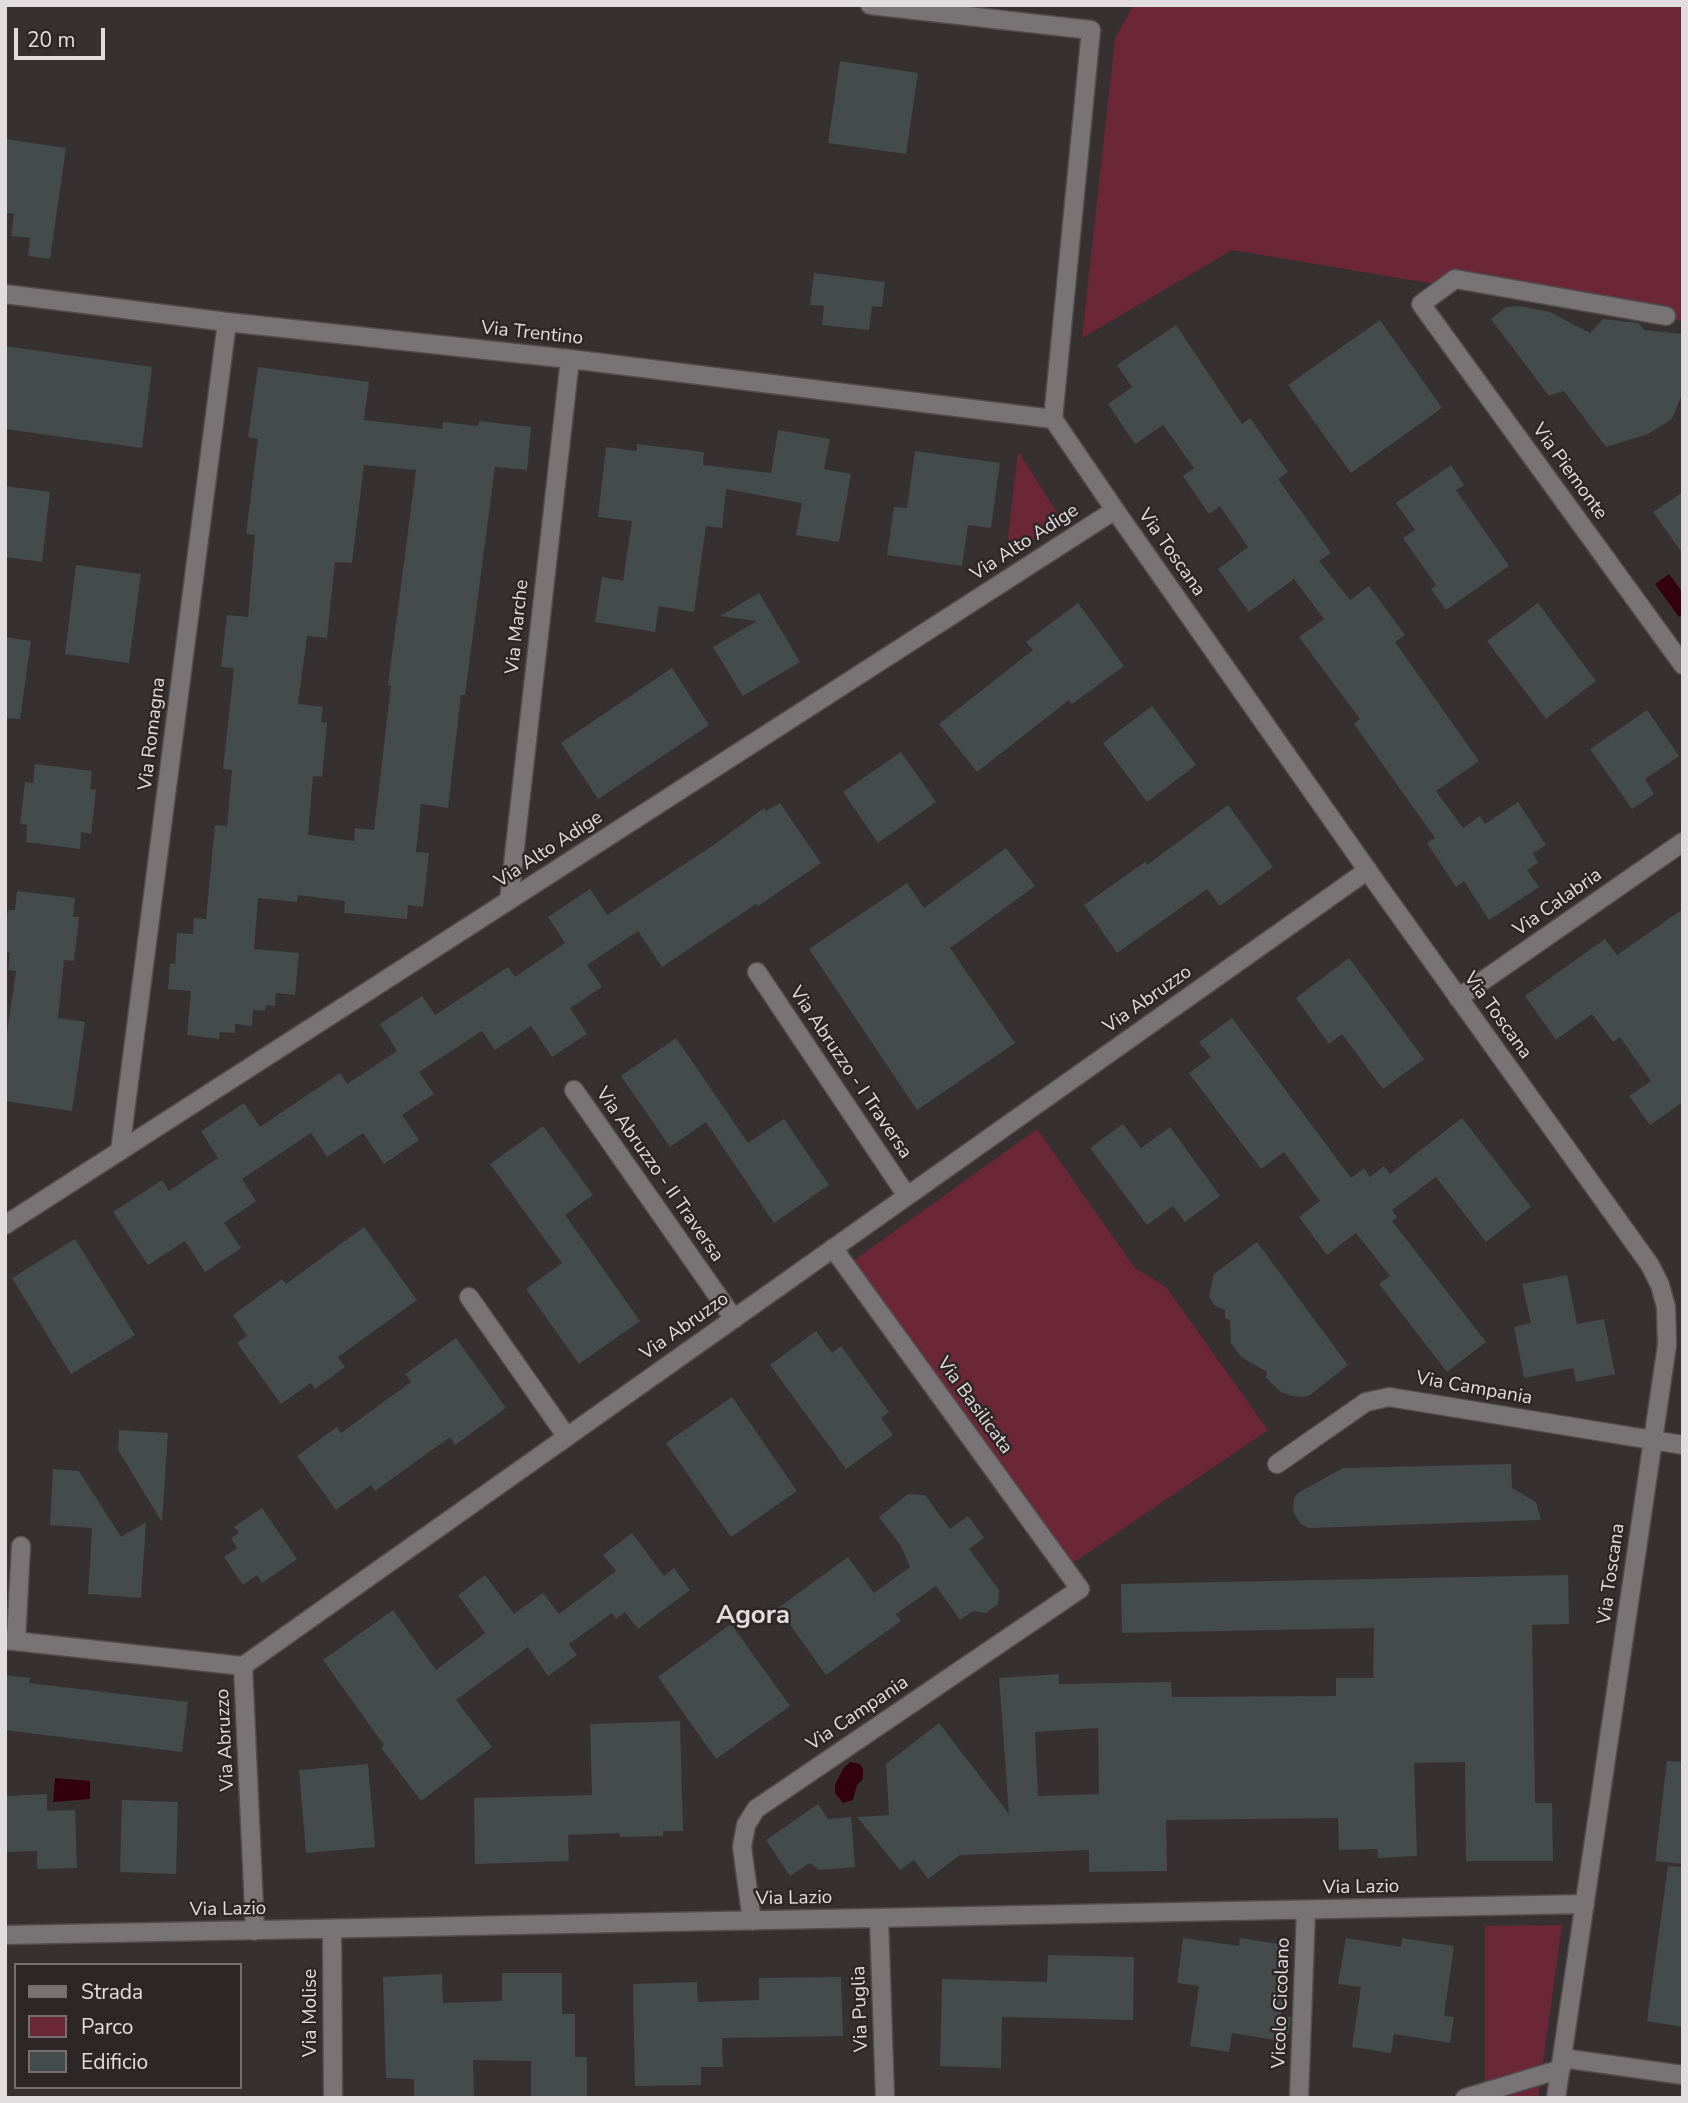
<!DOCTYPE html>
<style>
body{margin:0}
#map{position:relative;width:1688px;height:2103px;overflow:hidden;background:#373031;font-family:"Nunito Sans",sans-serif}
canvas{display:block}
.frame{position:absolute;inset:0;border:7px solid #e1dcdd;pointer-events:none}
.legend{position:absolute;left:14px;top:1963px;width:228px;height:126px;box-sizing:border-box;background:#2d2627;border:2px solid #756f70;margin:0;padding:9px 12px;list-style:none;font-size:21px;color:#e1dcdd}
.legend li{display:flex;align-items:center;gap:14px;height:35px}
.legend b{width:35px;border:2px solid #756f70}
.scale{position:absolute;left:14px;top:28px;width:91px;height:32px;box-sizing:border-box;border:4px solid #e1dcdd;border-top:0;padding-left:9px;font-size:21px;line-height:24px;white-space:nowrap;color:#e1dcdd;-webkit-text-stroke:5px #2d2627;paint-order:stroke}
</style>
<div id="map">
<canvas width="1688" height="2103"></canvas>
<div class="frame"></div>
<ul class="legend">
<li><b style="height:9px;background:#787475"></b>Strada</li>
<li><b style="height:19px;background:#6b2638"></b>Parco</li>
<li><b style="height:19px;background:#434b4b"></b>Edificio</li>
</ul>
<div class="scale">20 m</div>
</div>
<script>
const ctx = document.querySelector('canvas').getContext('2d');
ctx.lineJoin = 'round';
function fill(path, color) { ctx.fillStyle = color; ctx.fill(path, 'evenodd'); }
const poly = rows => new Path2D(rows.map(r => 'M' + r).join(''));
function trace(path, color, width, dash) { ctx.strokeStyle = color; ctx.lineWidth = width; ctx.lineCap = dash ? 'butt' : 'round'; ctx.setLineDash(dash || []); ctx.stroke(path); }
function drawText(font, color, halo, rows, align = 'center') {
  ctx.font = font + ' "Nunito Sans",sans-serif'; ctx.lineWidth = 5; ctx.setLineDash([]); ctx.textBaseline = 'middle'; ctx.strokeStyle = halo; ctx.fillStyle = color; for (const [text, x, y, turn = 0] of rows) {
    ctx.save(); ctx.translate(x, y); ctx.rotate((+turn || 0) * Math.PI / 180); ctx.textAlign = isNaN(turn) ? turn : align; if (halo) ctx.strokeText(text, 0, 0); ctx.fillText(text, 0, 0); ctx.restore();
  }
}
fill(poly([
 [1133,5,1683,5,1683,321,1410,280,1232,250,1082,338,1115,39],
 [1018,451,1063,522,1006,555],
 [1037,1129,1135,1268,1166,1287,1268,1430,1073,1563,853,1261],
 [1562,1925,1538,2098,1485,2098,1485,1926]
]), '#6b2638');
fill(poly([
 [1669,574,1683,593,1683,614,1679,617,1655,584],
 [850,1762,860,1764,863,1769,863,1779,857,1785,853,1800,843,1803,835,1793,835,1785,843,1769],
 [55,1778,90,1781,90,1799,53,1802]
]), '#330010');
fill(poly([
 [840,61,918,73,906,154,828,143],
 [5,139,66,148,50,259,28,256,30,238,11,236,14,214,5,213],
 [814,273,885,282,882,307,872,306,869,330,822,325,824,306,810,305],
 [1520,306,1550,312,1590,333,1603,319,1639,323,1644,330,1683,334,1683,392,1672,419,1648,434,1606,447,1564,391,1549,396,1491,319,1506,307],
 [1380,320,1442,408,1351,473,1288,385],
 [1176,325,1242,424,1250,418,1288,472,1278,479,1331,553,1319,561,1350,600,1369,586,1405,635,1395,642,1479,761,1436,791,1463,828,1480,816,1485,824,1518,802,1546,845,1533,853,1538,863,1527,870,1539,887,1489,920,1464,881,1456,887,1427,843,1435,838,1354,724,1360,719,1299,637,1324,619,1294,579,1249,612,1218,569,1248,547,1220,506,1209,514,1183,476,1194,468,1163,425,1135,444,1108,404,1132,387,1117,365],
 [5,346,152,367,142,448,5,429],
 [258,367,369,382,364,420,442,429,443,422,478,426,479,421,531,427,527,470,495,467,465,695,461,695,448,808,421,804,416,852,429,853,423,907,408,905,407,919,344,913,345,901,298,895,297,902,258,898,254,949,299,953,295,995,276,993,275,1006,266,1005,265,1011,253,1010,252,1026,235,1024,235,1033,220,1032,219,1039,187,1035,191,991,168,989,170,963,175,964,177,933,193,934,194,918,206,919,215,825,227,826,232,770,223,769,234,668,221,667,227,615,248,617,255,535,246,534,258,439,248,437],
 [364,465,416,470,388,685,391,686,374,830,355,828,354,841,308,835,313,776,322,777,327,723,321,722,323,707,298,704,307,636,327,638,335,562,352,563],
 [778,430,830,439,824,469,851,474,839,542,796,535,802,503,726,489,722,528,706,526,694,612,659,606,655,632,595,622,602,577,623,581,632,521,598,517,606,447,637,451,637,444,704,452,703,465,771,473],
 [915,451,1000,463,991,528,968,525,962,566,887,555,894,507,907,508],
 [1451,465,1464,485,1456,490,1509,566,1446,610,1431,589,1436,585,1403,538,1415,530,1396,503],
 [5,486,50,492,42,562,5,557],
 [1683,492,1683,554,1653,512],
 [76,565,141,574,129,663,65,654],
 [759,593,800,662,743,696,713,647,757,621,720,616],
 [1078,603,1124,666,1072,704,1069,700,977,772,939,724,1033,650,1026,642],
 [1538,603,1596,681,1546,719,1487,641],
 [5,637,31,641,20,719,5,718],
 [672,668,709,725,598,799,561,743],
 [1152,706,1196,765,1147,802,1103,743],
 [1647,710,1679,756,1645,779,1654,794,1632,809,1590,749],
 [901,752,936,802,878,843,843,792],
 [35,764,92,771,90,789,96,790,91,834,81,832,80,849,26,842,27,825,20,824,25,782,33,783],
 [780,803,821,863,758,906,756,904,662,967,638,931,587,965,602,987,570,1008,587,1034,552,1057,531,1026,495,1050,482,1031,419,1072,434,1094,402,1115,419,1140,384,1164,363,1133,327,1157,311,1133,242,1179,256,1201,224,1223,241,1248,205,1272,185,1241,148,1265,113,1212,162,1180,169,1191,218,1158,201,1131,244,1103,260,1127,340,1073,347,1084,397,1051,380,1024,422,996,435,1015,508,967,515,977,565,943,548,917,590,889,607,915,715,844,764,808,766,811],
 [1228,805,1273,867,1220,906,1207,889,1117,953,1084,905,1145,862,1147,865],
 [1006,848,1035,886,950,948,1015,1043,917,1110,809,949,907,883,924,908],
 [17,891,75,898,73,917,79,917,74,961,64,960,58,1018,85,1022,72,1111,5,1101,5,1046,16,971,8,970,10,953,5,952,5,931,8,910,15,910],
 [1683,909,1683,1102,1650,1125,1629,1096,1651,1081,1620,1037,1613,1042,1592,1014,1556,1040,1525,996,1605,939,1617,955],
 [1349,958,1424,1059,1383,1089,1342,1034,1329,1044,1296,998],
 [1232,1018,1351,1178,1364,1168,1370,1177,1384,1166,1390,1174,1462,1118,1531,1207,1486,1242,1436,1177,1392,1210,1397,1217,1392,1221,1486,1342,1447,1372,1379,1284,1390,1276,1356,1233,1327,1255,1299,1217,1320,1201,1284,1152,1261,1169,1189,1073,1211,1057,1199,1042],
 [676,1038,748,1143,784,1119,829,1185,774,1223,706,1122,670,1147,621,1076],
 [1123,1124,1141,1148,1170,1127,1220,1196,1185,1222,1173,1206,1147,1225,1090,1148],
 [543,1126,593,1195,565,1215,640,1321,579,1364,526,1289,562,1263,490,1164],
 [364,1227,417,1300,338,1357,345,1367,315,1389,311,1383,281,1404,237,1343,247,1336,233,1315,282,1279,286,1284],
 [75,1239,135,1335,71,1374,12,1278],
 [1257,1242,1348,1365,1310,1395,1303,1397,1293,1396,1281,1392,1266,1378,1267,1372,1241,1357,1231,1343,1230,1320,1225,1318,1225,1310,1214,1305,1209,1296,1214,1274],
 [1567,1275,1577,1324,1604,1319,1615,1374,1576,1382,1573,1368,1524,1378,1514,1327,1531,1323,1522,1284],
 [816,1331,832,1353,841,1346,889,1412,881,1418,893,1435,846,1469,770,1365],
 [456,1338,506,1408,455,1445,450,1437,375,1491,371,1485,336,1510,297,1456,337,1427,341,1433,411,1382,405,1374],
 [732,1397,797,1491,731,1537,666,1443],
 [119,1430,168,1433,162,1522,118,1450],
 [1511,1464,1512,1488,1536,1502,1541,1520,1309,1528,1301,1524,1293,1512,1294,1498,1298,1493,1343,1468],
 [53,1469,79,1471,121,1537,146,1522,141,1598,88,1594,92,1528,50,1525],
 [908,1494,925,1495,950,1529,968,1516,984,1538,969,1549,999,1590,998,1604,986,1613,973,1611,960,1620,936,1586,896,1614,901,1621,826,1675,778,1608,848,1557,874,1593,910,1567,901,1546,879,1517],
 [262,1508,297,1559,262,1583,257,1575,243,1585,224,1557,237,1548,231,1538,239,1533,234,1527],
 [632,1533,664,1576,674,1568,690,1590,638,1629,625,1612,616,1619,612,1613,569,1644,577,1655,548,1676,528,1647,456,1700,492,1747,421,1801,381,1748,384,1745,323,1660,393,1610,436,1670,485,1633,458,1595,485,1575,514,1614,543,1593,559,1614,616,1571,603,1555],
 [1568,1575,1569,1624,1532,1625,1535,1803,1552,1803,1553,1861,1466,1861,1465,1762,1414,1763,1417,1856,1378,1858,1377,1849,1339,1850,1338,1818,1166,1820,1167,1871,1089,1872,1089,1850,960,1855,928,1879,914,1860,900,1870,857,1817,889,1815,886,1764,939,1723,1009,1814,999,1678,1059,1674,1059,1684,1171,1682,1172,1697,1336,1696,1336,1678,1373,1678,1374,1628,1122,1633,1121,1584],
 [1098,1728,1099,1794,1038,1796,1035,1732],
 [731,1624,790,1706,716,1759,658,1677],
 [5,1675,30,1678,29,1683,188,1702,182,1752,5,1730],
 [680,1721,683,1831,663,1831,663,1836,620,1837,619,1833,568,1835,569,1861,475,1864,474,1798,592,1795,590,1724],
 [1667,1761,1683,1762,1683,1864,1655,1861],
 [368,1764,375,1847,306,1853,299,1770],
 [47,1794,47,1811,75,1810,77,1868,37,1869,37,1851,5,1852,5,1796],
 [122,1800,178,1802,176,1874,120,1872],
 [818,1804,828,1819,851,1817,855,1867,819,1870,810,1863,790,1876,766,1840],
 [1668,1866,1683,1867,1683,2027,1647,2021],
 [1183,1938,1239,1946,1240,1938,1292,1946,1281,2016,1291,2017,1287,2042,1232,2033,1229,2052,1190,2046,1199,1986,1177,1983],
 [1346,1938,1401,1947,1402,1938,1454,1946,1444,2016,1454,2017,1450,2043,1394,2034,1391,2053,1352,2047,1361,1987,1338,1984],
 [1048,1955,1134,1957,1133,2020,1002,2017,1001,2068,940,2066,942,1979,1047,1982],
 [502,1973,562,1973,562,2014,575,2014,575,2057,587,2057,587,2098,531,2098,531,2061,473,2060,474,2097,414,2098,414,2079,386,2078,383,1977,442,1974,443,2003,502,2001],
 [841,1977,843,2036,722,2038,723,2067,701,2067,701,2085,635,2086,633,1984,697,1982,698,2002,759,2000,759,1978]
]), '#434b4b');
const minor = poly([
 [870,5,1091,30,1053,419,1115,510,1380,888,1650,1265,1660,1285,1666,1307,1667,1345,1556,2098],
 [5,294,227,322,570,359,1053,419],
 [1666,316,1455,279,1421,304,1683,665],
 [509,900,570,359],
 [757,972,907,1196],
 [1458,998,1683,842],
 [574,1090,734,1319],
 [120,1151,227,322],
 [5,1225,1115,510],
 [469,1297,567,1437],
 [1277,1464,1366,1402,1389,1397,1683,1445],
 [5,1640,243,1666],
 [16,1641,21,1546],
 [879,1918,885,2098],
 [752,1921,742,1847,746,1825,756,1809,1080,1589,833,1248],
 [332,1929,333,2098],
 [255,1931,243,1666,1368,870],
 [5,1935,1585,1904],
 [1562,2058,1683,2075],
 [1299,2098,1306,1910],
 [1465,2098,1561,2069]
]);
trace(minor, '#524c4d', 21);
trace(minor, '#787475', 18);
drawText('19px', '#e1dcdd', '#2d2627', [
 ["Via Trentino",532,334,6],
 ["Via Piemonte",1569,472,54],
 ["Via Alto Adige",1025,543,-33],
 ["Via Toscana",1171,553,55],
 ["Via Marche",518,627,-84],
 ["Via Romagna",153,734,-83],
 ["Via Alto Adige",549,850,-33],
 ["Via Calabria",1558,903,-35],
 ["Via Abruzzo",1148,1000,-35],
 ["Via Toscana",1497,1016,54],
 ["Via Abruzzo - I Traversa",850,1073,56],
 ["Via Abruzzo - II Traversa",659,1175,55],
 ["Via Abruzzo",685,1327,-35],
 ["Via Campania",1474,1389,10],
 ["Via Basilicata",974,1406,54],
 ["Via Toscana",1612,1574,-82],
 ["Via Campania",858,1714,-34],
 ["Via Abruzzo",226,1740,-93],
 ["Via Lazio",1361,1888,-1],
 ["Via Lazio",794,1899,-1],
 ["Via Lazio",228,1910,-1],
 ["Vicolo Cicolano",1282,2003,-88],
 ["Via Puglia",861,2009,-92],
 ["Via Molise",311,2013,-90]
]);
drawText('bold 26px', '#e1dcdd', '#2d2627', [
 ["Agora",753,1617]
]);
</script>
